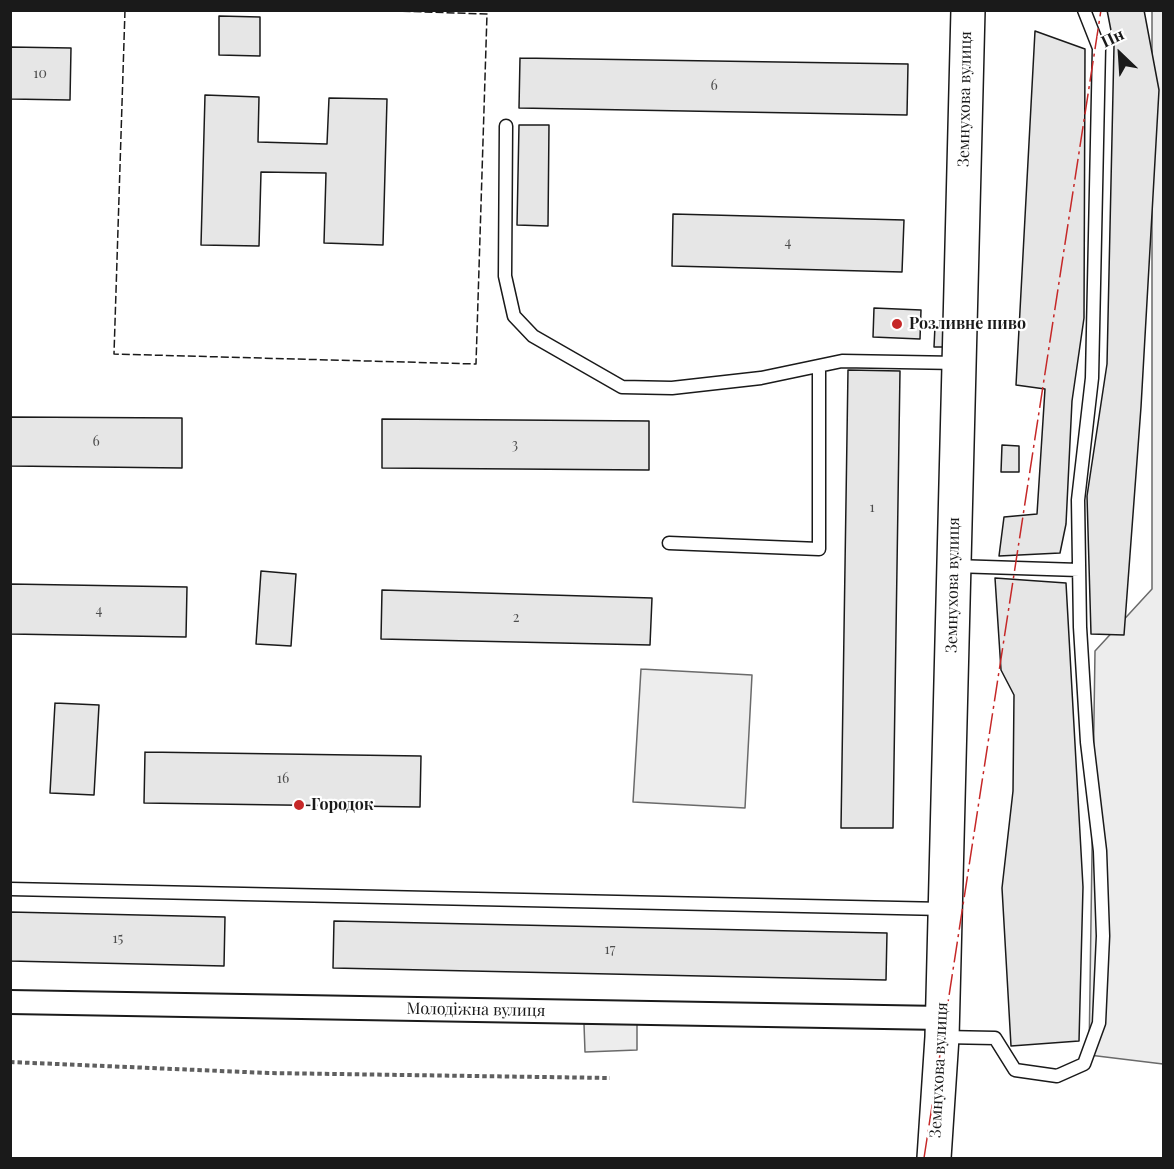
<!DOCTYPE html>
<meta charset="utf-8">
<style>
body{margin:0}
#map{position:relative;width:1174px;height:1169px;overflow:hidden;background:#fff;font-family:"Playfair Display",serif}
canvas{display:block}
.frame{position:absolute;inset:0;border:12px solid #1a1a1a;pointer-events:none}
.north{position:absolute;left:1090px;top:24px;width:60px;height:60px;-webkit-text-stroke:4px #fff;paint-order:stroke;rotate:335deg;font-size:16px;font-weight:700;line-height:24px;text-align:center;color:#1a1a1a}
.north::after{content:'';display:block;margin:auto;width:21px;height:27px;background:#1a1a1a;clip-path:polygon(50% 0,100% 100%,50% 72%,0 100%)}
</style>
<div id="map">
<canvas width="1174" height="1169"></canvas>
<div class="frame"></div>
<div class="north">Пн</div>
</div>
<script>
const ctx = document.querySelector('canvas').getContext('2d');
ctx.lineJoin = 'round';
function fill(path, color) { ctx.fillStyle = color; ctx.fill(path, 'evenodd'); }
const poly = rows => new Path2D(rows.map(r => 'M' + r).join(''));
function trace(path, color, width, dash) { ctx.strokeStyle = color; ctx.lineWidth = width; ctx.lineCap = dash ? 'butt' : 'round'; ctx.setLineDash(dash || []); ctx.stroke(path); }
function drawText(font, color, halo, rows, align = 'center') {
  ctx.font = font + ' "Playfair Display",serif'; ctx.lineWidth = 4.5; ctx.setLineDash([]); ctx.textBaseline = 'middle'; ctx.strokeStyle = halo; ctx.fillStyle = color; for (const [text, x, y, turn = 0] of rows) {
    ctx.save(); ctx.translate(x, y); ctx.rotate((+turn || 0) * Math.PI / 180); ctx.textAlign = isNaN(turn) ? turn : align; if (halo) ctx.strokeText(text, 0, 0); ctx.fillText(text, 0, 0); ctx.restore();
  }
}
const built = poly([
 [1152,11,1163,11,1163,1064,1089,1055,1095,651,1152,589,1152,11],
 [641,669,752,675,745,808,633,802,641,669],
 [637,1023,637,1050,585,1052,584,1024,637,1023]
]);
fill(built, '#ededed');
trace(built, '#6a6a6a', 1.5);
const building = poly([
 [1107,10,1144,10,1159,90,1141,407,1124,635,1091,634,1087,496,1107,364,1114,46,1107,10],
 [219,16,260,17,260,56,219,55,219,16],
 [1035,31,1085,49,1084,318,1072,401,1066,524,1060,553,999,556,1004,517,1037,514,1045,389,1016,385,1035,31],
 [10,47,71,48,70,100,10,99,10,47],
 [520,58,908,64,907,115,519,108,520,58],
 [205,95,259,97,258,142,327,144,329,98,387,99,383,245,324,243,326,173,261,172,259,246,201,245,205,95],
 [519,125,549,125,548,226,517,225,519,125],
 [673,214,904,220,902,272,672,266,673,214],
 [874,308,921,310,920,339,873,337,874,308],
 [935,326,946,326,945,347,934,347,935,326],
 [848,370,900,371,893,828,841,828,848,370],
 [10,417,182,418,182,468,10,466,10,417],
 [382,419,649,421,649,470,382,468,382,419],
 [1002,445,1019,446,1019,472,1001,472,1002,445],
 [261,571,296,574,291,646,256,644,261,571],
 [995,578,1066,583,1083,887,1079,1041,1011,1046,1002,888,1013,791,1014,695,1001,670,995,578],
 [10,584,187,587,186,637,10,634,10,584],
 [382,590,652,598,650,645,381,639,382,590],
 [55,703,99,705,94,795,50,793,55,703],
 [145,752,421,756,420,807,144,803,145,752],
 [10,912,225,917,224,966,10,961,10,912],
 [334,921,887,933,886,980,333,968,334,921]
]);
fill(building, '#e6e6e6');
trace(building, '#1a1a1a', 1.5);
const lane = poly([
 [506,126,505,276,514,316,533,336,622,387,672,388,761,378,842,361,958,363],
 [669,543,819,549,819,366],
 [954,566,1079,570],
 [10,889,944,909],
 [943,1037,995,1038,1015,1070,1057,1076,1084,1064,1099,1023,1103,936,1100,851,1087,742,1080,627,1078,500,1092,378,1099,48,1084,10]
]);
const street = poly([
 [10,1002,942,1018]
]);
const secondary = poly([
 [934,1158,942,1037,968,10]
]);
trace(lane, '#1a1a1a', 15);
trace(street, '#1a1a1a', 26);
trace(secondary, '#1a1a1a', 36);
trace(poly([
 [10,1062,268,1073,610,1078]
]), '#5f5f5f', 4, [4.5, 3]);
trace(lane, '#fff', 12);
trace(street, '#fff', 22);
trace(secondary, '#fff', 33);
trace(poly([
 [125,10,114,354,476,364,487,14,365,10]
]), '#1a1a1a', 1.5, [8, 3]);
trace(poly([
 [924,1158,1101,10]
]), '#c62828', 1.5, [21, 4.5, 3, 4.5]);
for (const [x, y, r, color] of [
 [897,324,6,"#c62828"],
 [299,805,6,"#c62828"]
]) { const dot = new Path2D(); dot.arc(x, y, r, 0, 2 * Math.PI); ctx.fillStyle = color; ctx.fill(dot); trace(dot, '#fff', 2); }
drawText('14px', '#4d4d4d', null, [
 ["10",40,74],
 ["6",714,86],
 ["4",788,243],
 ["6",96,442],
 ["3",515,445],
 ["1",872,508],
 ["4",99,611],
 ["2",516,618],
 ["16",283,779],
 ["15",118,939],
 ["17",610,950]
]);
drawText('16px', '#1a1a1a', '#fff', [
 ["Земнухова вулиця",965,99,-89],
 ["Земнухова вулиця",953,585,-89],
 ["Молодіжна вулиця",476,1010,1],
 ["Земнухова вулиця",939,1070,-87]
]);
drawText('bold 16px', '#1a1a1a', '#fff', [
 ["Розливне пиво",909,324],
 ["Городок",311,805]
], 'left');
</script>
